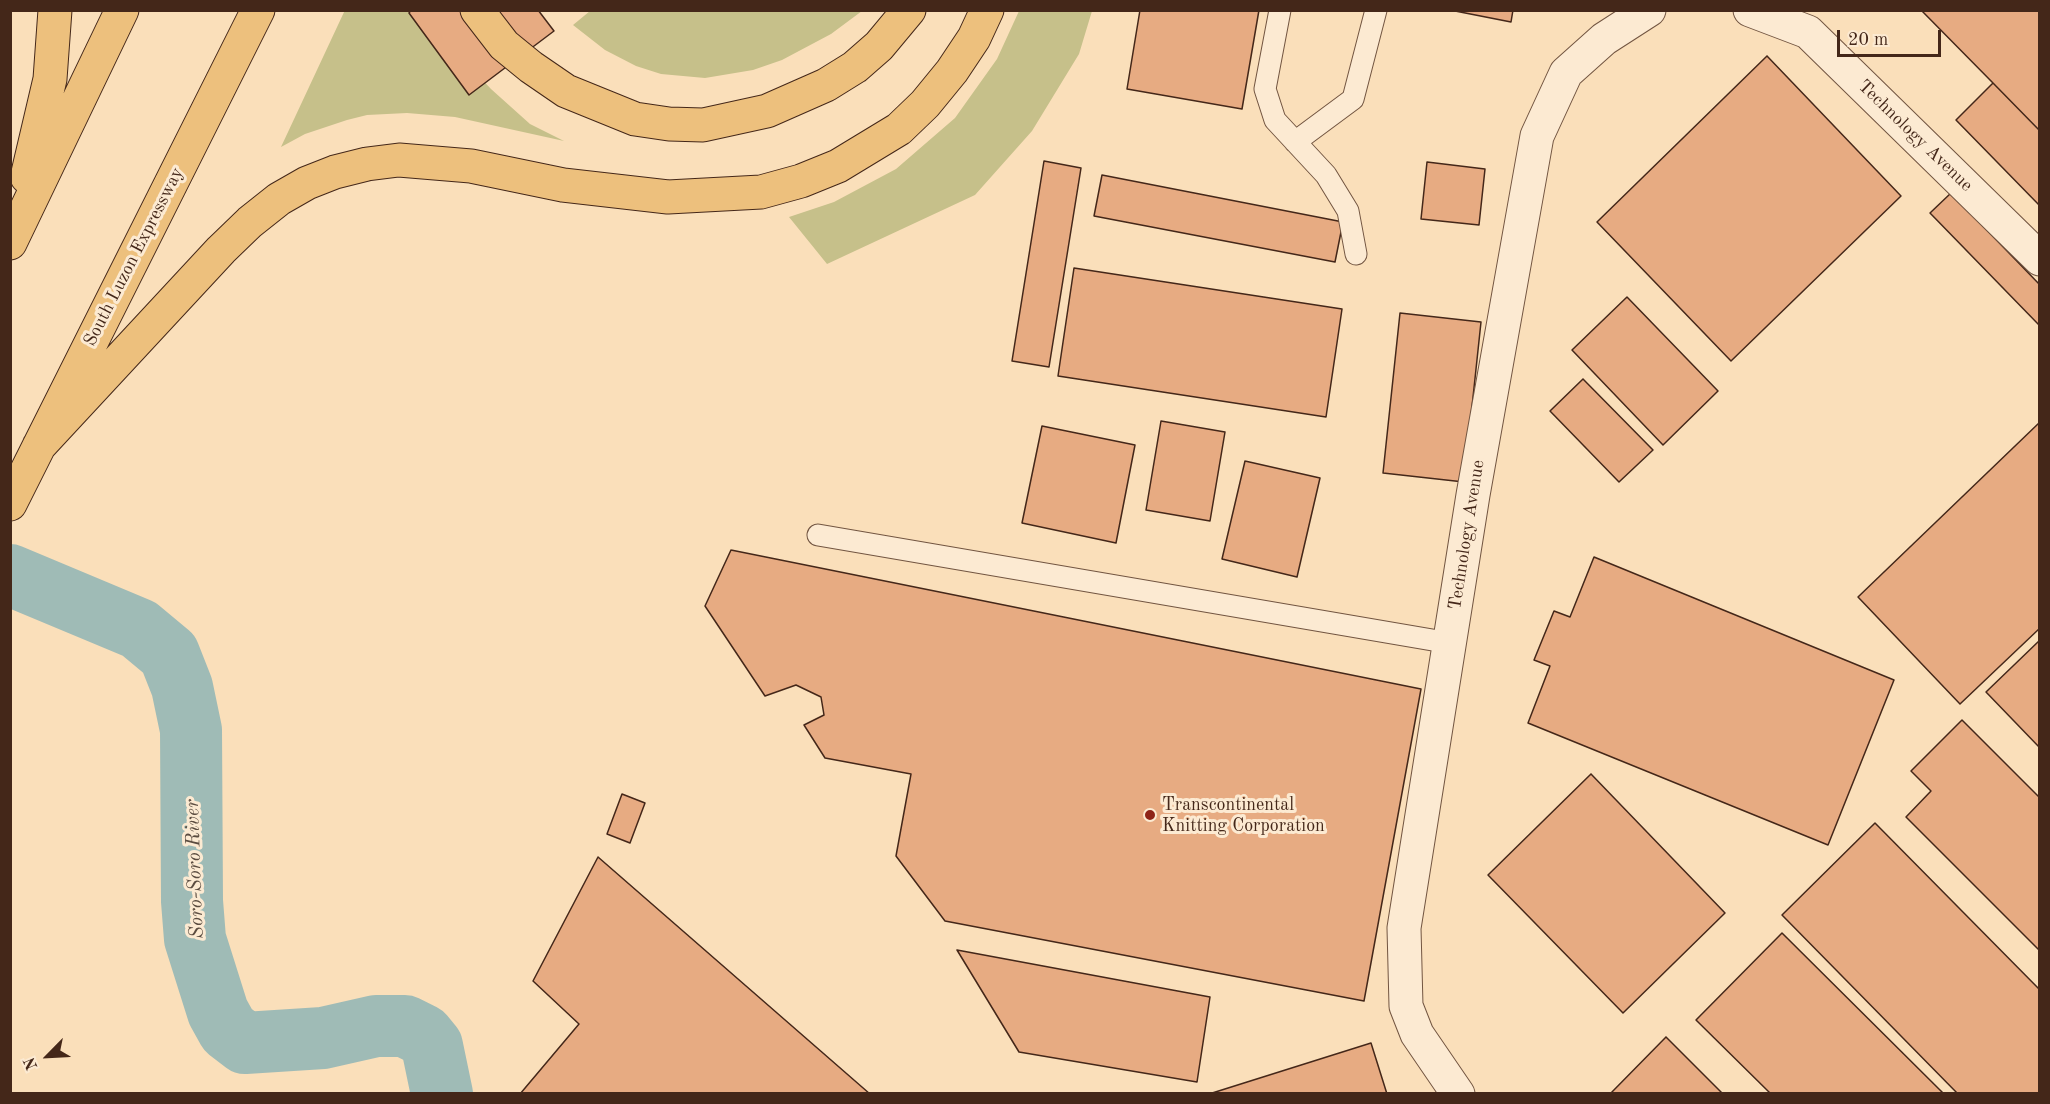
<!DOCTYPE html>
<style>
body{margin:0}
#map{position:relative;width:2050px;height:1104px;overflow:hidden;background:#fadfba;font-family:"Old Standard TT",serif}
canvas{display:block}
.frame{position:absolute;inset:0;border:12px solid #442719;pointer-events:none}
.north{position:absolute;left:18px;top:1026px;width:60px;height:60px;-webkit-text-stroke:4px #fcead2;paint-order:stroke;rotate:246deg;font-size:16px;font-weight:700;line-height:24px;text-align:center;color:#442719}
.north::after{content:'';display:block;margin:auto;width:21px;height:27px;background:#442719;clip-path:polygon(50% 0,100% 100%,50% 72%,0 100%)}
.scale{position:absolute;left:1837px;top:30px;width:104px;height:27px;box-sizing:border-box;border:3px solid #442719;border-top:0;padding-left:8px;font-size:18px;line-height:21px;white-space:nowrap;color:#442719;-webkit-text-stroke:4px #fcead2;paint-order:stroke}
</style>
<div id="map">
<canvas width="2050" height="1104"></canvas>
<div class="frame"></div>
<div class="north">N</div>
<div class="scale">20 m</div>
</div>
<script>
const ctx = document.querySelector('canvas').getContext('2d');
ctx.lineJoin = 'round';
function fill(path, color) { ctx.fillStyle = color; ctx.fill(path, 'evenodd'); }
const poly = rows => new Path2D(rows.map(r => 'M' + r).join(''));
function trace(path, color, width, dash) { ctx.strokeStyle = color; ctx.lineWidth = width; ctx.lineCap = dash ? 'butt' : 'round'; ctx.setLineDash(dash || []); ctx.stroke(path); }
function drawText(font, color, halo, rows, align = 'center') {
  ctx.font = font + ' "Old Standard TT",serif'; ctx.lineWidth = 6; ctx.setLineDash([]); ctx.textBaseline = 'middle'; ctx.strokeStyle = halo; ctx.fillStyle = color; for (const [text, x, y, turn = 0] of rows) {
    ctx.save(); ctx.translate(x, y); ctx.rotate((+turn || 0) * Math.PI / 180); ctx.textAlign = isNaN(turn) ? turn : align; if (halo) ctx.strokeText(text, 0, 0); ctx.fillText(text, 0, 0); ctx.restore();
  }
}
fill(poly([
 [345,10,426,11,456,52,491,89,530,124,564,141,455,117,407,113,367,115,347,120,305,134,281,147],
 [590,11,590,10,862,11,831,34,782,60,753,70,705,78,661,74,636,66,605,50,573,25],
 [1019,11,1092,11,1079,54,1032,131,975,195,827,264,789,217,834,202,896,169,955,118,997,59]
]), '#c6c08a');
trace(poly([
 [10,575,139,629,169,654,182,687,191,730,192,901,195,939,218,1012,228,1030,245,1043,323,1038,376,1026,405,1026,423,1035,432,1046,442,1094]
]), '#9fbbb6', 62);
const building = poly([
 [411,10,538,10,554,31,469,95,409,13,411,10],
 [1140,10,1259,10,1242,109,1127,89,1140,10],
 [1450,10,1513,10,1511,22,1450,10],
 [1921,10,2040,10,2040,131,1993,83,1921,10],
 [1767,56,1901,196,1731,361,1597,222,1767,56],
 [1993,83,2040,131,2040,206,1956,120,1993,83],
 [1044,161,1081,168,1049,367,1012,361,1044,161],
 [1427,162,1485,169,1479,225,1421,219,1427,162],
 [1102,175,1343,222,1335,262,1094,216,1102,175],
 [1951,193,2040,285,2039,325,1930,213,1951,193],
 [1074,268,1342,309,1326,417,1058,376,1074,268],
 [1627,297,1718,391,1663,445,1572,350,1627,297],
 [1400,313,1481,322,1464,482,1383,473,1400,313],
 [1583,379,1653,450,1619,482,1550,411,1583,379],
 [1161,421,1225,432,1210,521,1146,510,1161,421],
 [2040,422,2040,628,1960,704,1858,597,2040,422],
 [1042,426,1135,445,1116,543,1022,523,1042,426],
 [1245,461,1320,478,1297,577,1222,559,1245,461],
 [731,550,1421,689,1364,1001,945,921,896,856,911,774,825,758,804,725,824,715,821,697,796,685,765,696,705,606,731,550],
 [1594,557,1894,680,1828,845,1528,723,1550,666,1534,660,1554,611,1570,617,1594,557],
 [2040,640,2040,748,1986,692,2040,640],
 [1962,720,2040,798,2040,951,1906,817,1931,791,1911,771,1962,720],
 [1591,774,1725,913,1623,1013,1488,875,1591,774],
 [622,794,645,803,630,843,607,834,622,794],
 [1875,823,2040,990,2040,1094,1958,1094,1782,915,1875,823],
 [598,857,870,1094,520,1094,579,1024,533,981,598,857],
 [1782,933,1944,1094,1771,1094,1696,1020,1782,933],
 [957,950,1210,997,1197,1082,1019,1052,957,950],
 [1666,1037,1723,1094,1610,1094,1666,1037],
 [1371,1043,1387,1094,1209,1094,1371,1043]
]);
fill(building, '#e7ab82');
trace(building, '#442719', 1.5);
const service = poly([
 [1280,10,1265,89,1275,120,1326,175,1348,211,1356,254],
 [1295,142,1353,99,1376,10],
 [818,535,1450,643]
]);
const minor = poly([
 [1750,10,1808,32,2040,259],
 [1458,1094,1417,1034,1406,1006,1404,928,1473,495,1537,136,1566,73,1604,39,1649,10]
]);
const motorway = poly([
 [477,10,504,45,531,67,566,91,635,119,669,124,703,125,767,111,826,85,855,67,879,46,909,10],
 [27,177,50,79,55,10],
 [10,243,122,10],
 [39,446,221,250,250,222,279,199,307,183,335,172,367,164,399,160,471,166,563,185,668,197,761,192,801,181,838,166,899,129,925,104,952,71,974,38,987,10],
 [10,504,258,10]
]);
trace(service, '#725541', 23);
trace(minor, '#725541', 35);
trace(motorway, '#442719', 35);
trace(service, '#fcead2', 21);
trace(minor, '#fcead2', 33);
trace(motorway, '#edc07d', 33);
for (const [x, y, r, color] of [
 [1150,815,6,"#8f2418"]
]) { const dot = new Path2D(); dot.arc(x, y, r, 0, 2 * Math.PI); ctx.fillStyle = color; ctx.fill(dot); trace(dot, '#fcead2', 2); }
drawText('18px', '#442719', '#fcead2', [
 ["Technology Avenue",1915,136,44],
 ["South Luzon Expressway",134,257,-63],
 ["Technology Avenue",1467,535,-81]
]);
drawText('18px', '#442719', '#fcead2', [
 ["Transcontinental",1162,805],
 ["Knitting Corporation",1162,826]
], 'left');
drawText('italic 20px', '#5b4c40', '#fcead2', [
 ["Soro-Soro River",195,869,-92]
]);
</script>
